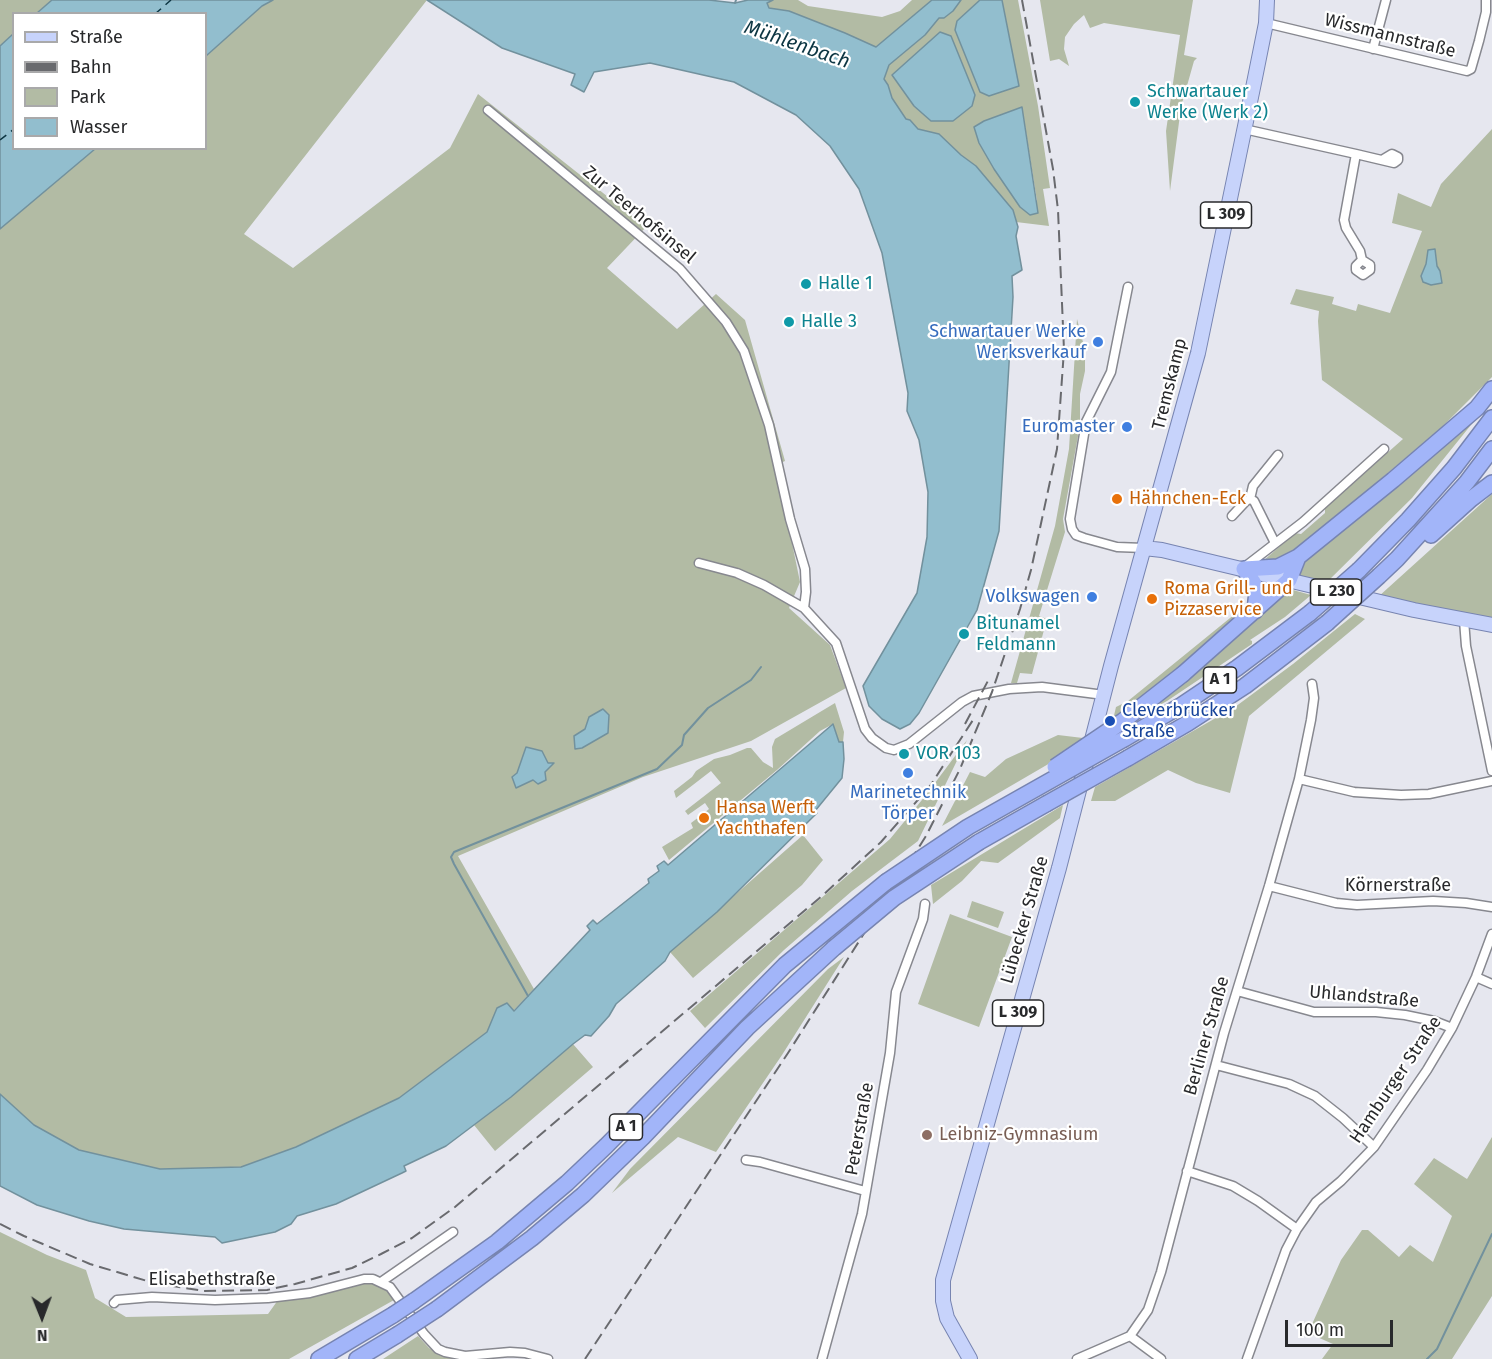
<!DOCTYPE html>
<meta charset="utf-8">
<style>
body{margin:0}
#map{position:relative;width:1492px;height:1359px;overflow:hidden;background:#e6e7ef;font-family:"Fira Sans",sans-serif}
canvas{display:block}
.legend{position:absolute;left:12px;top:12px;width:195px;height:138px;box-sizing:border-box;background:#fff;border:2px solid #a9a9aa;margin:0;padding:8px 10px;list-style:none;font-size:18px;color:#28292b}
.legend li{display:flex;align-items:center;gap:12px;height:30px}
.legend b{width:30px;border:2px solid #a9a9aa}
.north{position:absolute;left:12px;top:1287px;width:60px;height:60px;-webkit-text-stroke:4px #fff;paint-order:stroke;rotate:179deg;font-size:16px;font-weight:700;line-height:24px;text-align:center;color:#28292b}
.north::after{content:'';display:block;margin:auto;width:21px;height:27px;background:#28292b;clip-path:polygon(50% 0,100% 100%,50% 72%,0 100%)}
.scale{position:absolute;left:1285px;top:1320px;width:108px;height:27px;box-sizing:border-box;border:3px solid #28292b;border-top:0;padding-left:8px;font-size:18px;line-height:21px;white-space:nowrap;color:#28292b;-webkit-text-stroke:4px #fff;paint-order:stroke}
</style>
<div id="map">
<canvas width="1492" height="1359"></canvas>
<ul class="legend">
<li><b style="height:8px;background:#c7d3fb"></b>Straße</li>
<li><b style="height:8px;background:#696a6e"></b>Bahn</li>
<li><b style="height:16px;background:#b2bba4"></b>Park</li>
<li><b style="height:16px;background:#92bece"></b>Wasser</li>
</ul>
<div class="north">N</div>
<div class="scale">100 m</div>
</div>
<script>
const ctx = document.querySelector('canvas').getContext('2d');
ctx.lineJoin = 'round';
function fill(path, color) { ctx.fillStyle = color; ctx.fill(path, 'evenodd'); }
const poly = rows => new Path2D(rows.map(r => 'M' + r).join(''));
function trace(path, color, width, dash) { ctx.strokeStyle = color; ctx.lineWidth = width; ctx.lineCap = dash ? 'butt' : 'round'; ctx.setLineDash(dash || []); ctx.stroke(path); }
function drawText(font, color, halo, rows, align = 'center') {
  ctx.font = font + ' "Fira Sans",sans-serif'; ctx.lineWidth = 4.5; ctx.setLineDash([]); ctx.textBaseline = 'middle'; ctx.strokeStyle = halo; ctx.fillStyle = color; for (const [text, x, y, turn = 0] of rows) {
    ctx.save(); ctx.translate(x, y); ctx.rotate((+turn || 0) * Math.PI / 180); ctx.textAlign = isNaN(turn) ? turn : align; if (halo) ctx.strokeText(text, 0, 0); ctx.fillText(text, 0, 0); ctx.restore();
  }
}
fill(poly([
 [0,0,52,0,37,13,14,14,13,34,0,46],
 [273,0,427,0,244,234,293,268,450,148,478,94,646,227,607,268,677,329,716,294,745,320,785,461,776,465,800,582,789,608,830,645,846,688,751,741,643,777,458,856,534,989,513,1011,497,1008,487,1032,399,1098,296,1147,241,1167,160,1169,79,1150,34,1125,0,1094,0,229,95,149,206,148,206,56,262,6],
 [773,0,798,0,808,6,882,17,900,11,912,0,932,0,876,47,845,33,789,11,769,8,767,3],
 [961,0,980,0,957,21,1019,86,1002,0,1018,0,1038,106,1050,188,1043,189,1049,226,1016,222,1013,210,976,166,961,155,939,134,918,129,910,120,906,119,892,98,888,85,884,79,889,65,925,35,939,18,944,18,953,11],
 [1021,108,1022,108,1037,201,974,127,984,121],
 [1040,0,1193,0,1184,55,1197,58,1194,61,1181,107,1170,191,1166,131,1180,35,1104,23,1090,28,1084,15,1074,24,1065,37,1064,49,1069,66,1059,59,1050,61],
 [1492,129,1492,377,1441,428,1298,549,1278,563,1263,561,1295,533,1301,534,1325,513,1325,508,1403,439,1322,380,1318,321,1319,311,1290,304,1296,289,1334,297,1332,304,1356,311,1358,304,1390,313,1422,231,1392,223,1398,193,1431,207,1441,184],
 [1077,319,1085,350,1085,371,1080,394,1080,425,1063,519,1065,532,1039,616,1047,619,1032,674,1020,673,1017,683,1011,683,1055,526,1069,449],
 [1479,415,1412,498,1326,583,1299,576,1298,569,1300,561],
 [1492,494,1492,619,1378,597],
 [1293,590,1311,595,1285,617,1250,640,1252,641,1252,644,1167,701,1138,717,1285,591],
 [1246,605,1242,612,1130,710,1112,724,1116,707,1128,701],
 [1355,614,1365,619,1249,716,1230,793,1196,783,1168,770,1115,801,1091,801,1095,787,1235,707,1293,664],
 [835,703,844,732,843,742,839,742,833,724,820,731,777,770,669,860,662,847,693,828,691,823,699,817,699,820,703,823,708,820,707,815,704,813,709,809,705,803,688,815,685,811,721,783,711,771,676,798,674,791,692,777,696,771,714,759,730,755,747,748,751,748,763,762,773,768,772,747,775,739],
 [1058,735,1083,738,1081,745,942,826,970,772,985,777,1006,759],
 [967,740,918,841,852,891,784,950,705,1028,690,1011,890,839,926,795],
 [1063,805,1060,818,998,863,981,861,962,881,933,904,931,885],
 [803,835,823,860,802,885,693,978,670,952],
 [972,901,1004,912,998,928,967,917],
 [950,914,1012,937,979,1027,918,1004],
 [844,957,782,1055,716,1152,678,1137,612,1193,630,1169,828,969],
 [573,1044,593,1067,495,1151,474,1125,511,1097],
 [1492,1137,1492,1296,1452,1359,1322,1359,1333,1344,1308,1333,1341,1260,1362,1230,1368,1230,1399,1257,1410,1245,1433,1262,1452,1216,1414,1184,1434,1158,1467,1179],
 [0,1232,47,1255,86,1270,95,1298,126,1317,268,1314,278,1300,364,1282,375,1284,388,1291,394,1300,289,1359,0,1359],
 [418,1336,429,1348,442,1356,454,1359,383,1359]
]), '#b2bba4');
const water = poly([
 [52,0,273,0,262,6,206,56,206,14,37,13,52,0],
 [427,0,709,0,735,3,748,0,773,0,767,3,769,8,789,11,845,33,876,47,932,0,961,0,953,11,944,18,939,18,925,35,889,65,884,79,888,85,892,98,906,119,910,120,918,129,939,134,961,155,976,166,1013,210,1018,227,1016,236,1022,270,1012,276,1013,297,999,531,977,610,919,713,910,724,900,729,882,719,869,706,863,686,917,593,927,537,928,492,919,440,907,411,908,393,882,253,859,189,830,146,796,115,734,82,650,63,594,72,584,92,571,85,575,74,502,48,427,0],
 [980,0,1002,0,1019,86,989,96,980,92,955,30,957,21,980,0],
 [940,32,951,36,975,95,972,106,953,121,931,121,914,106,892,75,940,32],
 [13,34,14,148,95,149,0,229,0,46,13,34],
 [1022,107,1038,213,1030,215,1020,207,994,169,979,143,974,127,984,121,1022,107],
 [1435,249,1437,266,1440,271,1442,283,1431,285,1423,282,1421,276,1426,264,1428,250,1435,249],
 [603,709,609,715,608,733,582,748,575,749,574,736,585,729,589,717,603,709],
 [833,724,839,742,843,742,844,759,842,778,815,811,817,813,717,912,670,952,665,961,616,1004,609,1016,591,1036,585,1035,573,1044,511,1097,446,1146,404,1166,406,1171,402,1173,336,1204,297,1216,291,1224,275,1232,222,1243,215,1237,124,1229,89,1221,37,1205,0,1186,0,1094,34,1125,79,1150,160,1169,241,1167,296,1147,399,1098,487,1032,497,1008,507,1003,514,1011,590,930,587,926,593,920,597,924,649,883,648,879,659,871,657,866,664,861,668,865,833,724],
 [526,747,542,751,548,763,554,763,545,772,546,780,538,784,533,780,516,788,512,777,517,773,526,747]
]);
fill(water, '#92bece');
trace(water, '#72919d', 1.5);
trace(poly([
 [735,3,736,0],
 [528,996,454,864,451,857,454,852,657,769,682,745,684,735,708,708,751,680,761,667],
 [1427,1359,1437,1349,1492,1234]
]), '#72919d', 2);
trace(poly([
 [155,14,171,0],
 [0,140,14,129]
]), '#0d3643', 1.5, [8, 6]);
const street = poly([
 [1266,23,1467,71,1471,69,1479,41,1486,12,1486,0],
 [1373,49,1386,0],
 [488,110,680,269,726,322,744,351,769,425,790,519,805,569,806,592,804,608],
 [1244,129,1356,154,1344,220,1346,228,1360,251,1362,260,1370,265,1370,270,1363,275,1356,270,1356,266,1362,260],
 [1356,154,1394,163,1398,160,1398,157,1392,154,1382,160],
 [1128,287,1111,372,1086,422,1070,519,1072,529,1076,535,1084,538,1117,547,1144,548],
 [1250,499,1253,486,1278,455],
 [1250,499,1254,501,1275,543],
 [1232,516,1246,501,1250,499],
 [699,563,737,573,764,585,804,608,836,643,865,729,872,738,886,748,894,750,909,744,962,702,973,696,1009,689,1042,687,1104,695],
 [1242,569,1303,522,1384,449],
 [1464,620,1466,646,1492,771],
 [1299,779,1354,792,1401,795,1429,794,1492,781],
 [1269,886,1336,903,1357,905,1433,901,1466,903,1492,907],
 [1476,977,1492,984],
 [1237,991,1314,1012,1376,1012,1405,1015,1434,1021,1452,1028],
 [1216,1065,1289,1084,1315,1096,1343,1118,1374,1147],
 [746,1160,760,1162,865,1191],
 [1187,1171,1233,1186,1258,1201,1297,1229],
 [381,1282,453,1232],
 [114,1303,117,1300,152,1297,215,1300,268,1298,310,1293,364,1279,373,1279,390,1287,424,1334,438,1349,445,1352,465,1356,510,1352,525,1353,548,1359],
 [1130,1336,1161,1359],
 [822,1359,862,1214,890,1053,896,992,923,919,925,904],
 [1077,1359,1130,1336,1148,1310,1161,1272,1224,1033,1269,886,1299,779,1311,720,1314,698,1312,684],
 [1247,1359,1286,1250,1297,1229,1316,1202,1341,1181,1374,1147,1427,1070,1452,1028,1476,977,1492,934]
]);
const primary = poly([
 [1144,548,1162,550,1216,563,1414,610,1492,625],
 [970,1359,947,1318,943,1301,943,1280,1059,868,1111,666,1198,353,1255,78,1266,23,1267,0]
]);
const highway = poly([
 [1431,535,1471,499,1492,483],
 [1244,569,1278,567,1298,557,1393,480,1477,408,1492,389],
 [1244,569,1253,582,1257,591,1255,611],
 [1359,570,1408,520,1454,468,1492,418],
 [1379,576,1397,559,1467,482,1492,449],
 [1183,674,1289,580,1298,557],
 [1124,739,1182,705,1237,668,1310,613],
 [1128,758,1188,723,1245,686,1327,623],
 [979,842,1046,804],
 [414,1301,497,1242,567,1183,606,1146,785,965,886,882],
 [437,1309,532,1238,583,1195,643,1137,747,1028,834,948],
 [319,1359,393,1315],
 [357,1359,397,1335]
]);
trace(street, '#87888f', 11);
trace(primary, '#7784b1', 16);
trace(highway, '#7784b1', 18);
trace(street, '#fff', 8);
trace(primary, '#c7d3fb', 14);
trace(highway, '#a2b5f9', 15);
trace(poly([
 [965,724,990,677],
 [0,1224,24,1236,90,1264,154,1283,204,1291,267,1290,295,1284,352,1268,381,1254,412,1238,455,1207,823,895,881,842,930,786,973,720],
 [585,1359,788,1053,926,836,960,769,992,692,1020,609,1031,570,1057,449,1064,350,1058,210,1053,169,1022,0]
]), '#696a6e', 2, [12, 6]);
const highwayBridge = poly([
 [1310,613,1359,570],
 [1327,623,1379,576],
 [1055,767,1123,721,1183,674],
 [1046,804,1128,758],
 [886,882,968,827,1124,739],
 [834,948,894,898,979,842],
 [393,1315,414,1301],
 [397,1335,437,1309]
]);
trace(highwayBridge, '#7784b1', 18, []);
trace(highwayBridge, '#a2b5f9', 15);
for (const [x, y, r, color] of [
 [1135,102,6,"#0f9aa8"],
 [806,284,6,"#0f9aa8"],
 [789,322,6,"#0f9aa8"],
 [1098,342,6,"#3f7fe0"],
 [1127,427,6,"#3f7fe0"],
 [1117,499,6,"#e8710a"],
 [1092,597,6,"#3f7fe0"],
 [1152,599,6,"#e8710a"],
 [964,634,6,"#0f9aa8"],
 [1110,721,6,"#1a4fb4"],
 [904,754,6,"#0f9aa8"],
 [908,773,6,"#3f7fe0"],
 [704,818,6,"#e8710a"],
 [927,1135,6,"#8d6e63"]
]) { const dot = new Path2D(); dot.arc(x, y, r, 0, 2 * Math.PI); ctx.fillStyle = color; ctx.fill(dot); trace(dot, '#fff', 2); }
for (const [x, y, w] of [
 [1226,215,51],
 [1336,592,51],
 [1220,680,33],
 [1018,1013,51],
 [626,1127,33]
]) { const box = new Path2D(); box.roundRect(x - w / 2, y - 13, w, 26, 4.5); ctx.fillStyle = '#fff'; ctx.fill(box); trace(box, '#28292b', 1.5); }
drawText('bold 16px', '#28292b', null, [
 ["L 309",1226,215],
 ["L 230",1336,592],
 ["A 1",1220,680],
 ["L 309",1018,1013],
 ["A 1",626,1127]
]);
drawText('18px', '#28292b', '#fff', [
 ["Wissmannstraße",1390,36,14],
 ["Zur Teerhofsinsel",639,215,40],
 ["Tremskamp",1170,384,-76],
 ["Körnerstraße",1398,886],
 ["Lübecker Straße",1025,920,-74],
 ["Uhlandstraße",1364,997,5],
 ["Berliner Straße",1207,1036,-74],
 ["Hamburger Straße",1396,1080,-56],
 ["Peterstraße",860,1129,-80],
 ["Elisabethstraße",212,1280]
]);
drawText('18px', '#0d838f', '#fff', [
 ["Schwartauer",1147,92],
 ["Werke (Werk 2)",1147,113],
 ["Halle 1",818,284],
 ["Halle 3",801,322],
 ["Bitunamel",976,624],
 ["Feldmann",976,645],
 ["VOR 103",916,754]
], 'left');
drawText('18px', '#366cbe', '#fff', [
 ["Schwartauer Werke",1086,332],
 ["Werksverkauf",1086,353],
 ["Euromaster",1115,427],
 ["Volkswagen",1080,597],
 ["Marinetechnik",908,793,"center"],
 ["Törper",908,814,"center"]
], 'right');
drawText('18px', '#c56008', '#fff', [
 ["Hähnchen-Eck",1129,499],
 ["Roma Grill- und",1164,589],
 ["Pizzaservice",1164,610],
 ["Hansa Werft",716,808],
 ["Yachthafen",716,829]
], 'left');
drawText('18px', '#164399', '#fff', [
 ["Cleverbrücker",1122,711],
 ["Straße",1122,732]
], 'left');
drawText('18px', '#785e54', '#fff', [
 ["Leibniz-Gymnasium",939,1135]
], 'left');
drawText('italic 20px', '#0d3643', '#fff', [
 ["Mühlenbach",797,45,19]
]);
</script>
